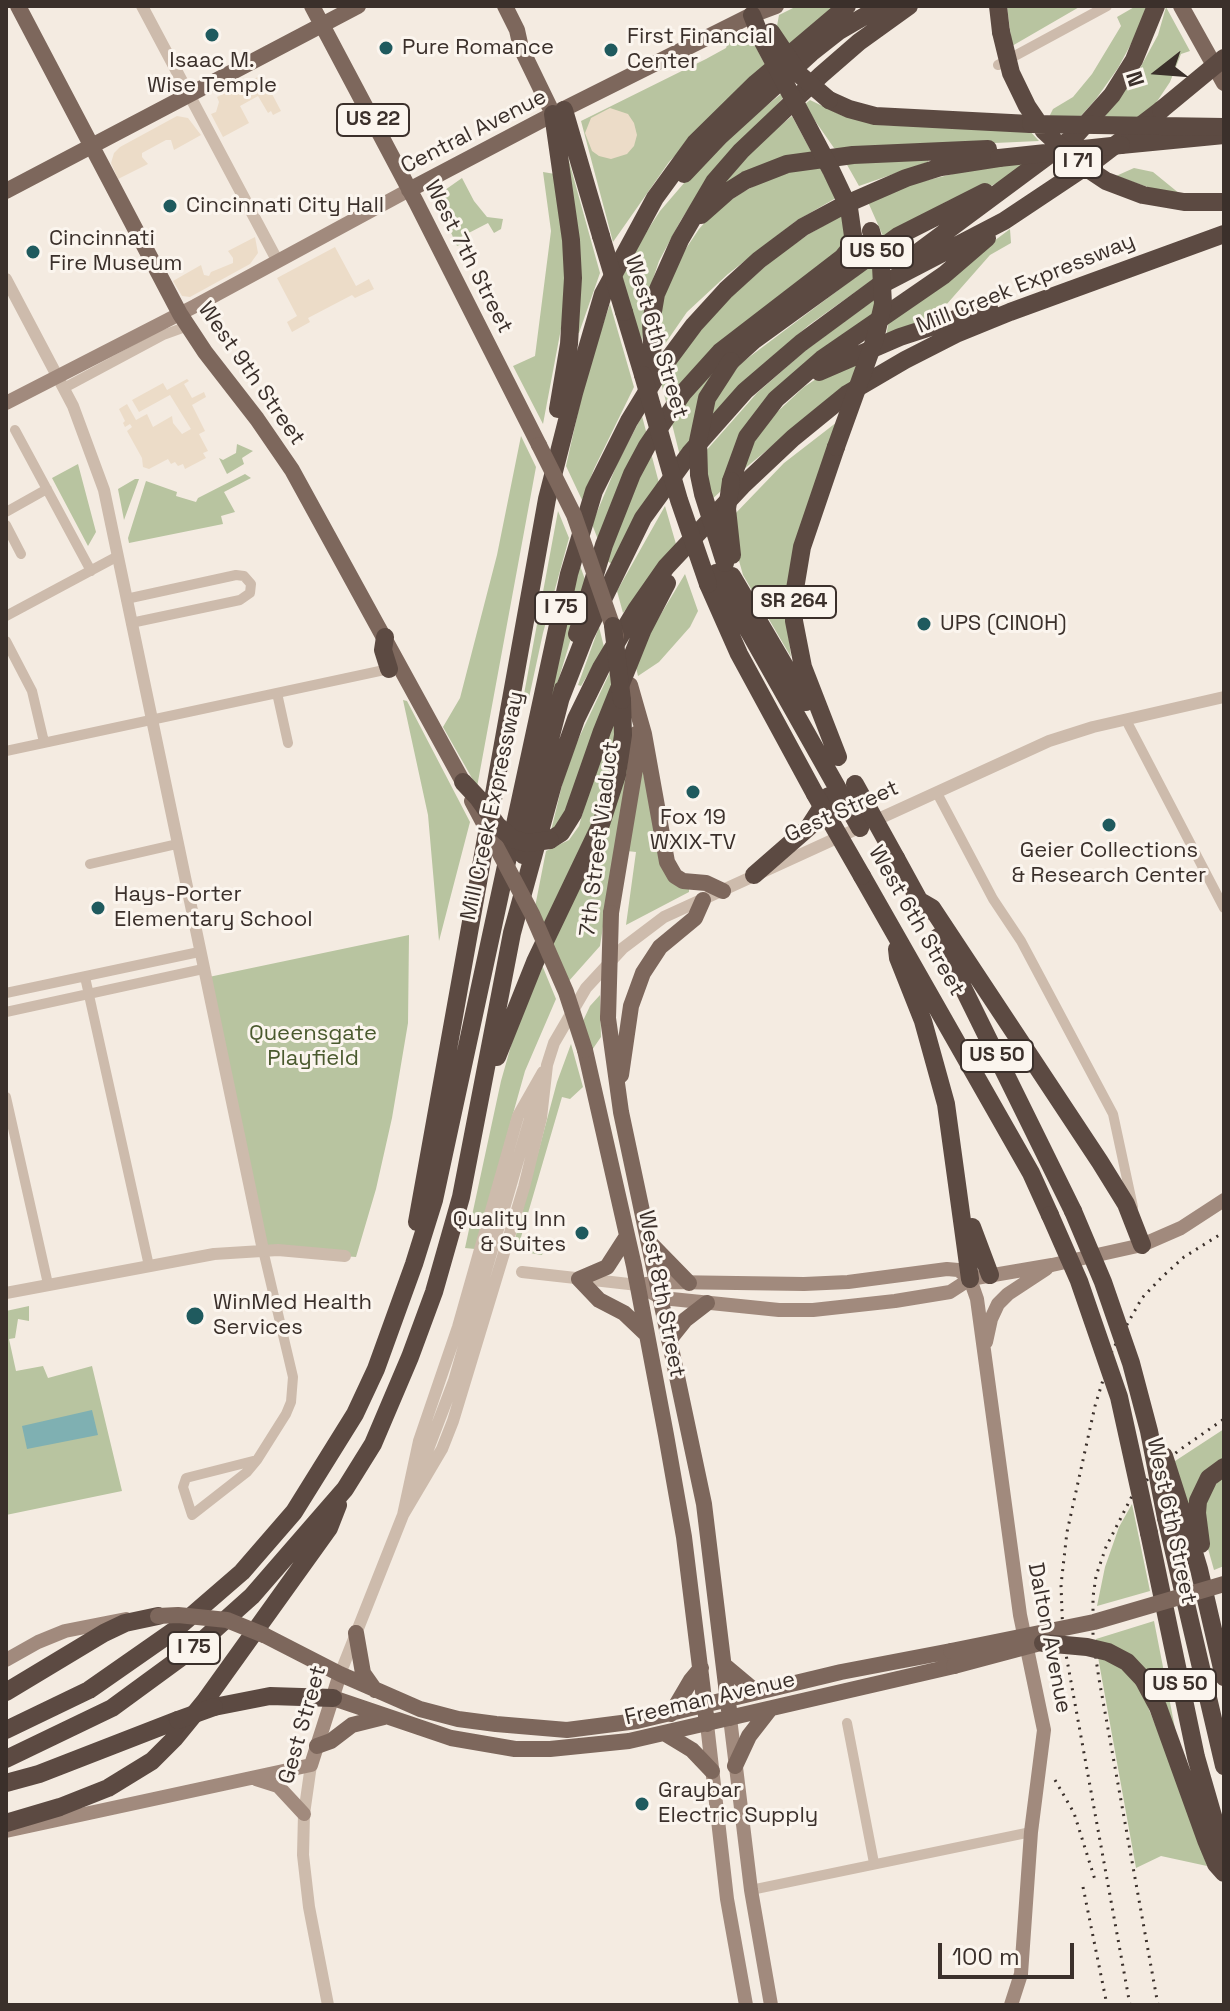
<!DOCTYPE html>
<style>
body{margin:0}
#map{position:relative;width:1230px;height:2011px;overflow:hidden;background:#f4ebe1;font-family:"Space Grotesk",sans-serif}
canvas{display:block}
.frame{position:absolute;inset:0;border:8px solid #3b302b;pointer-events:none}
.north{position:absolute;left:1118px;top:32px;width:80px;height:80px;-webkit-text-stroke:6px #fbf5ee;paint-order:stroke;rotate:253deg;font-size:22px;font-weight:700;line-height:32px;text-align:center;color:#3b302b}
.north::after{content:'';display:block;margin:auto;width:28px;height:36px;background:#3b302b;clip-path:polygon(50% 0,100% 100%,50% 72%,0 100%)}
.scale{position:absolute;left:938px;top:1943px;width:136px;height:36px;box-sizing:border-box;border:4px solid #3b302b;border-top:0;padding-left:10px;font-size:24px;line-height:28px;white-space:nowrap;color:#3b302b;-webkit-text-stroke:6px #fbf5ee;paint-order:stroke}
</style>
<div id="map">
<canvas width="1230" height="2011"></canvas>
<div class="frame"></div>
<div class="north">N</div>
<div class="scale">100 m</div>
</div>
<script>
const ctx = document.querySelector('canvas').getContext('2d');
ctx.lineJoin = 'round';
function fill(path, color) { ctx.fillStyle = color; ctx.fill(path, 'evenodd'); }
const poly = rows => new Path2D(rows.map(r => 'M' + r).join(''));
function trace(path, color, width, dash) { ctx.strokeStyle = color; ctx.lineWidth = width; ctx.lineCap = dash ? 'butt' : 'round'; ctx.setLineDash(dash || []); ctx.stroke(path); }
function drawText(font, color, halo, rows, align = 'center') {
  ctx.font = font + ' "Space Grotesk",sans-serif'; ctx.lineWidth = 6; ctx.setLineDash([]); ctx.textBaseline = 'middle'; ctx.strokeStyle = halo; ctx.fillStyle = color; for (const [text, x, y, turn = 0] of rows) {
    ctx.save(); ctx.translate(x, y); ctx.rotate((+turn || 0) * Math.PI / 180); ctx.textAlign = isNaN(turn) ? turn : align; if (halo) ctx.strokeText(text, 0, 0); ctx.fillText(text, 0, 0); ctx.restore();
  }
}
fill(poly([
 [797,6,836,6,789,47,777,26,779,15],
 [1007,6,1081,6,1012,46],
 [1136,6,1147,6,1139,29,1118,68,1096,99,1079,118,1049,117,1053,109,1073,97,1092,74,1121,26,1117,17],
 [1166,7,1190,51,1181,54,1170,82,1156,103,1138,120,1103,119,1139,70,1158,35],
 [739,36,748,36,752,39,766,67,725,103,669,162,613,242,581,121,706,59,726,48,728,43],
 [781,94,783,98,702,188,681,220,659,261,647,297,642,341,638,341,621,271,660,211,715,147],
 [810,100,843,116,879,125,1029,130,1039,141,839,150,834,148,804,105],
 [792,116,813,155,717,196,730,172,756,145],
 [567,154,600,273,579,333,576,333],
 [928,158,928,162,859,186,846,163],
 [1028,162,997,183,965,199,963,195,948,201,883,236,868,202,912,184,969,170],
 [819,166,836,198,796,221,728,274,687,312,658,354,661,305,679,259,699,229,716,210,743,192,779,173],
 [1134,168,1153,172,1180,194,1162,192,1116,176],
 [543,172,555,174,565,263,563,318,543,424,513,366,535,356,551,231],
 [462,178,474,201,487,217,503,219,501,229,494,233,488,223,459,238,462,244,457,246,435,197],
 [844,214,847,226,842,249,667,406,661,382,709,320,732,296,776,257,809,234],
 [1010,229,1011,243,990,255,946,305,949,316,886,336,889,320],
 [873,264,875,278,809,325,774,355,708,422,715,399,740,364],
 [875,299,873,317,790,379,721,491,710,501,704,453,757,393,806,350],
 [610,304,634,387,594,469,582,500,566,466,588,368],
 [861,357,850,387,816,410,738,474,748,450,775,414,804,387,822,375],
 [719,369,691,442,680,456,671,420,710,373],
 [642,416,647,435,600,545,592,524,618,462],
 [837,422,787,622,791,657,743,575,736,550,732,517,784,463],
 [521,436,536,467,477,787,443,727,460,698,497,555],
 [237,444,253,451,242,458,244,464,227,474,219,458,223,460,236,453],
 [651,453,659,483,612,564,607,561,628,503],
 [78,464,96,532,88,546,52,478],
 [245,474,251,478,224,492,235,512,221,516,223,524,129,543,128,538,146,481,177,492,176,496,196,502,198,498],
 [135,479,139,479,124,520,118,489],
 [665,506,676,544,623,613,617,591],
 [558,511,569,538,543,633,527,707,522,705],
 [578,560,587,585,556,688,540,729],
 [685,574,698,611,690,627,659,662,638,676,634,659],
 [599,627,604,647,581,686,578,685],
 [610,672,612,687,565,821,550,835,563,781,576,744],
 [403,700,407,701,470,822,439,941,428,815],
 [615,713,618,727,606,796,545,927,535,907,546,851,569,840,579,826,594,773],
 [631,747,600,946,568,982,552,943],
 [641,764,658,838,689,887,689,892,626,925,636,852,627,851],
 [409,935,408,1023,392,1118,376,1189,356,1257,263,1250,204,978],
 [542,965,556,999,525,1071,475,1249,465,1248,501,1081,514,1035],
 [600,995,601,1037,592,1050,582,1023,590,1006],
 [571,1044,583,1087,570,1099,562,1097,519,1244,543,1252,542,1255,512,1250,557,1082],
 [29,1306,29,1321,18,1319,15,1338,9,1339,16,1371,43,1366,48,1378,92,1366,122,1491,6,1515,6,1311],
 [1224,1429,1224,1461,1191,1518,1172,1463],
 [1224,1476,1224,1566,1214,1570,1205,1538,1202,1508,1210,1490],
 [1132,1504,1150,1591,1097,1606,1105,1567,1119,1527],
 [1154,1621,1182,1764,1157,1696,1096,1643,1096,1639],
 [1098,1657,1109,1660,1127,1672,1143,1695,1173,1768,1207,1866,1161,1856,1136,1868]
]), '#b8c4a0');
fill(poly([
 [262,75,281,111,273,115,271,111,268,113,258,96,240,106,249,123,223,137,211,114,216,112,219,102,217,97],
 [610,108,628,114,634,123,637,135,634,146,627,154,611,159,599,156,592,151,585,133,591,118],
 [177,116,188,118,201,135,174,150,171,140,166,140,142,153,142,157,148,164,118,179,111,163,114,153,120,147],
 [255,237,258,253,250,264,190,297,182,296,173,281,201,265,204,275,209,276,211,272,233,263,233,258,228,251],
 [335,247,356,286,369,279,374,289,355,298,352,295,308,318,310,322,292,332,287,322,297,316,277,278],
 [187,379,189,381,184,384,192,398,204,392,206,397,192,405,205,431,199,434,208,451,203,453,206,458,185,469,183,464,178,466,175,462,171,464,168,459,149,469,143,467,142,458,127,431,132,427,130,424,125,427,123,423,125,421,119,409,127,404,136,420,147,414,153,427,172,416,173,423,182,434,191,429,170,395,139,412,132,400,163,383,167,390]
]), '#ecdcc8');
fill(poly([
 [92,1410,98,1435,27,1449,22,1426]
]), '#7fb0b2');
trace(poly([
 [998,65,1107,6],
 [64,388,163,335,188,326],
 [15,430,91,571],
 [6,512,47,489],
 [6,525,21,554],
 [126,599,236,575,244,576,251,584,250,593,240,600,131,623],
 [6,616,118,556],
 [6,641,32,691,44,742],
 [277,693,288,743],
 [1126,720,1224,908],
 [6,751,389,669],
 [937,793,993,899,1021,941,1113,1114,1133,1207],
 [90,864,177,844],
 [85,977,149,1266],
 [6,993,199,952],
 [6,1012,203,969],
 [6,1097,48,1284],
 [257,1460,186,1478,183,1487,192,1515,247,1472,257,1460,286,1414,291,1402,293,1377,263,1250],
 [847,1723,874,1863],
 [751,1890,1031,1832]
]), '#cdbbac', 10);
trace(poly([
 [142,6,277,260],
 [6,279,73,406,104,490,263,1250],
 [522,1272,638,1285],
 [6,1293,214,1254,278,1250,345,1256],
 [417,1478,454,1381,538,1091],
 [403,1515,442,1449,453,1421,524,1187,541,1118,547,1065,554,1043,586,988,623,948,664,917,1049,741,1093,727,1224,697],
 [340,1674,403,1515,419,1441,458,1327,518,1116,543,1072],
 [311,1765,304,1814,303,1855,309,1907,328,2005]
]), '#cdbbac', 12);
trace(poly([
 [6,403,195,306,409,190],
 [970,1279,977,1299,1020,1615,1044,1730,1031,1832,1021,1974,1011,2005],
 [646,1284,669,1282,804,1284,848,1282,947,1269,958,1270,970,1279],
 [638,1285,662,1298,779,1310,813,1310,895,1301,950,1292,970,1279,1052,1265,1142,1245,1181,1228,1224,1200],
 [986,1342,991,1319,998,1304,1008,1294,1046,1269],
 [6,1660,38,1642,65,1631,126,1619],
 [730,1718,751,1890,771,2005],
 [707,1724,727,1899,746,2005],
 [256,1779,278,1786,304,1814],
 [6,1831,311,1765,340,1674]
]), '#a18a7d', 14);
trace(poly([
 [18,6,180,314,205,352,257,419,292,470,463,782],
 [312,6,416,202,539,445],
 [505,6,517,30,521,48,553,114],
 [1181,6,1224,83],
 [409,190,542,120,752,15,776,6],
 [6,191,358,6],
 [630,685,644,734,667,862,675,876,683,881,706,883,723,891],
 [611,913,635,769,636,734],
 [608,1018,621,1112,704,1504,730,1718],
 [585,1050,634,1266,666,1435,684,1537,707,1724],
 [621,1075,631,1006,643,973,660,947,695,918,703,900],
 [627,1236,607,1267,579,1279,599,1300,624,1313,645,1333],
 [651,1244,689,1283],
 [669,1340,685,1320,707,1303],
 [356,1633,363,1673,375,1690],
 [264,1635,340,1674,420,1709,458,1719,496,1724,567,1730,637,1721,841,1672,951,1651],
 [725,1666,756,1692],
 [333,1698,451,1738,515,1749,550,1749,629,1741,954,1666],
 [671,1714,691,1680,701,1668],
 [664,1733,692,1750,712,1771],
 [317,1746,331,1741,352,1725,384,1717],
 [735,1766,749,1736,770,1709]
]), '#7d675c', 16);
trace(poly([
 [998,6,1001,32],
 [752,15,762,40],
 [829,100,849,109,875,116,1030,124],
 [564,110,601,236],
 [553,114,571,240,573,278,569,344,558,409],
 [1121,145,1224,135],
 [684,174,720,136,811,53,839,31,882,6],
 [701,215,727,192,746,180,787,164,853,155,988,149],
 [913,256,1076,135,1112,95,1134,60,1156,6],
 [624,312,643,375],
 [731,361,753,341,898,236,985,192],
 [653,362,651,323,656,294,680,240,714,182,741,151,821,75,859,42,909,6],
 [819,372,900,337,989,308],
 [836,447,802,547,794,595,794,621,803,667,838,757],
 [731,481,747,437,776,399,822,359,944,275,987,238],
 [716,573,860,828],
 [732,576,806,702],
 [708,584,739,654,815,794],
 [577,634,604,545,632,474,647,446,683,393,720,352,842,258,850,248,853,236],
 [385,637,383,650,389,669],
 [560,700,585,636,643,518,690,453,745,391,801,343,877,287,1004,221,1097,159,1161,110],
 [550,840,561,833,573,814,602,731,643,629,667,583],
 [523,855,527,828,563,689],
 [896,858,925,911],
 [754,875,809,827,829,796],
 [862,876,1031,1173,1050,1215],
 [920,901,932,908,1100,1162,1126,1204,1142,1245],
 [938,937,1073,1211],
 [897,949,898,958,923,1021,946,1104,970,1279],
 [497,1057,535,962,601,824,617,775,623,735,622,700],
 [417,1222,547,499,574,393,603,294,655,198,695,143,756,83,847,6],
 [972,1227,990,1275],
 [1180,1506,1199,1569,1224,1677],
 [1166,1518,1224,1766],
 [1149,1533,1196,1757,1224,1854],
 [1201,1544,1197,1513,1198,1501,1209,1478,1224,1467],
 [1143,1679,1158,1707,1206,1840,1216,1864,1224,1873],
 [6,1692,104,1633,125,1623,158,1616],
 [214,1707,270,1696,333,1698],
 [6,1730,89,1690,175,1630,242,1572,294,1512,355,1414,376,1369,414,1264,434,1200,569,574,594,491,629,421,659,372,694,325,726,290,759,260,803,227,844,205,906,178,941,167,999,158],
 [6,1759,112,1708,194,1648,252,1596,345,1489,373,1444,410,1357,434,1292,461,1197,512,933,553,784,576,719,601,668,636,610,666,567,742,486,793,438,847,394,905,360,956,334,1010,312,1224,234],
 [6,1783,39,1774,178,1720],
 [6,1823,60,1807,108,1788,152,1761,174,1739,205,1701,329,1528,338,1505]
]), '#5c4a42', 18);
trace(poly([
 [1055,1780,1074,1813,1096,1883],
 [1083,1887,1107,2005],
 [1130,2005,1063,1638,1061,1585,1067,1532,1095,1406,1112,1351,1142,1298,1162,1277,1184,1257,1224,1232],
 [1158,2005,1099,1679,1093,1639,1093,1597,1096,1576,1106,1547,1131,1498,1156,1470,1178,1451,1224,1419]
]), '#3b302b', 3, [2, 6]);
trace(poly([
 [539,445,574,515,616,636],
 [472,801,532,914,566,992,585,1050],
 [608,1018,611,913],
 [158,1616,178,1615,227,1620,264,1635],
 [951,1651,1094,1622,1224,1584],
 [954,1666,1044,1642]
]), '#7d675c', 16);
trace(poly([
 [771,32,800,75,829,100],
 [1001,32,1011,73,1027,106,1044,131,1076,161,1106,181,1143,195,1184,202,1224,202],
 [762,40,831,170,849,208,853,236],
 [1161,110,1224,58],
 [1031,124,1224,127],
 [999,158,1121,145],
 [601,236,624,312],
 [643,375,679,500,708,584],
 [836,447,875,339,883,304,881,266,871,231],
 [731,481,727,509,732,555],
 [725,563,703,494,699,475,698,441,707,398,731,361],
 [613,626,622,700],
 [463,782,478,798,497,825,513,839,527,843,550,840],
 [855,784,896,858],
 [815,794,862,876],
 [1073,1211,1103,1282,1131,1363,1149,1431,1166,1518],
 [1050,1215,1079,1281,1119,1397,1149,1533],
 [1164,1456,1180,1506],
 [1043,1643,1087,1647,1108,1652,1127,1662,1143,1679],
 [178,1720,214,1707]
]), '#5c4a42', 18);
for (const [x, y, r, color] of [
 [212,35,8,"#1f5a5e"],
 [386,48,8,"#1f5a5e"],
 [611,50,8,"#1f5a5e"],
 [170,206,8,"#1f5a5e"],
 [33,252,8,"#1f5a5e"],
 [924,624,8,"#1f5a5e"],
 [693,792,8,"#1f5a5e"],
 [1109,825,8,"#1f5a5e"],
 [98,908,8,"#1f5a5e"],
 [582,1233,8,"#1f5a5e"],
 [195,1316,10,"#1f5a5e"],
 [642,1804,8,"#1f5a5e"]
]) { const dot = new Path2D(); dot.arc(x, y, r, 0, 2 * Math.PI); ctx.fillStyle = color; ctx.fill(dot); trace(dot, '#fbf5ee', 3); }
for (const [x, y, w] of [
 [373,120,72],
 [1078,162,48],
 [877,252,72],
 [794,602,84],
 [561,608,52],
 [997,1056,72],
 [194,1648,52],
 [1180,1685,72]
]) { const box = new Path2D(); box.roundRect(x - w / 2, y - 16, w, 32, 6); ctx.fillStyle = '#fbf5ee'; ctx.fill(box); trace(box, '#3b302b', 2); }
drawText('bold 20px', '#3b302b', null, [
 ["US 22",373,120],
 ["I 71",1078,162],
 ["US 50",877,252],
 ["SR 264",794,602],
 ["I 75",561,608],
 ["US 50",997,1056],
 ["I 75",194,1648],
 ["US 50",1180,1685]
]);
drawText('22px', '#3b302b', '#fbf5ee', [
 ["First Financial",627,37],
 ["Center",627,62],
 ["Pure Romance",402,48],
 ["Isaac M.",212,61,"center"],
 ["Wise Temple",212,86,"center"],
 ["Cincinnati City Hall",186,206],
 ["Cincinnati",49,239],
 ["Fire Museum",49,264],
 ["UPS (CINOH)",940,624],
 ["Fox 19",693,818,"center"],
 ["WXIX-TV",693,843,"center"],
 ["Geier Collections",1109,851,"center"],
 ["& Research Center",1109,876,"center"],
 ["Hays-Porter",114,895],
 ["Elementary School",114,920],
 ["Quality Inn",566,1220,"right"],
 ["& Suites",566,1245,"right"],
 ["WinMed Health",213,1303],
 ["Services",213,1328],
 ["Graybar",658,1791],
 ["Electric Supply",658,1816]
], 'left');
drawText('22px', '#3b302b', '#fbf5ee', [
 ["Central Avenue",474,132,-27],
 ["West 7th Street",468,257,63],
 ["Mill Creek Expressway",1026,284,-22],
 ["West 6th Street",656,337,73],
 ["West 9th Street",251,374,55],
 ["Mill Creek Expressway",493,806,-78],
 ["Gest Street",842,812,-24],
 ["7th Street Viaduct",600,839,-83],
 ["West 6th Street",916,921,60],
 ["West 8th Street",661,1294,79],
 ["West 6th Street",1171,1521,78],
 ["Dalton Avenue",1049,1638,79],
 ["Freeman Avenue",710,1699,-13],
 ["Gest Street",303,1725,-74]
]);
drawText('22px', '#4a5a2e', '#fbf5ee', [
 ["Queensgate",313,1034],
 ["Playfield",313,1059]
]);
</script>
